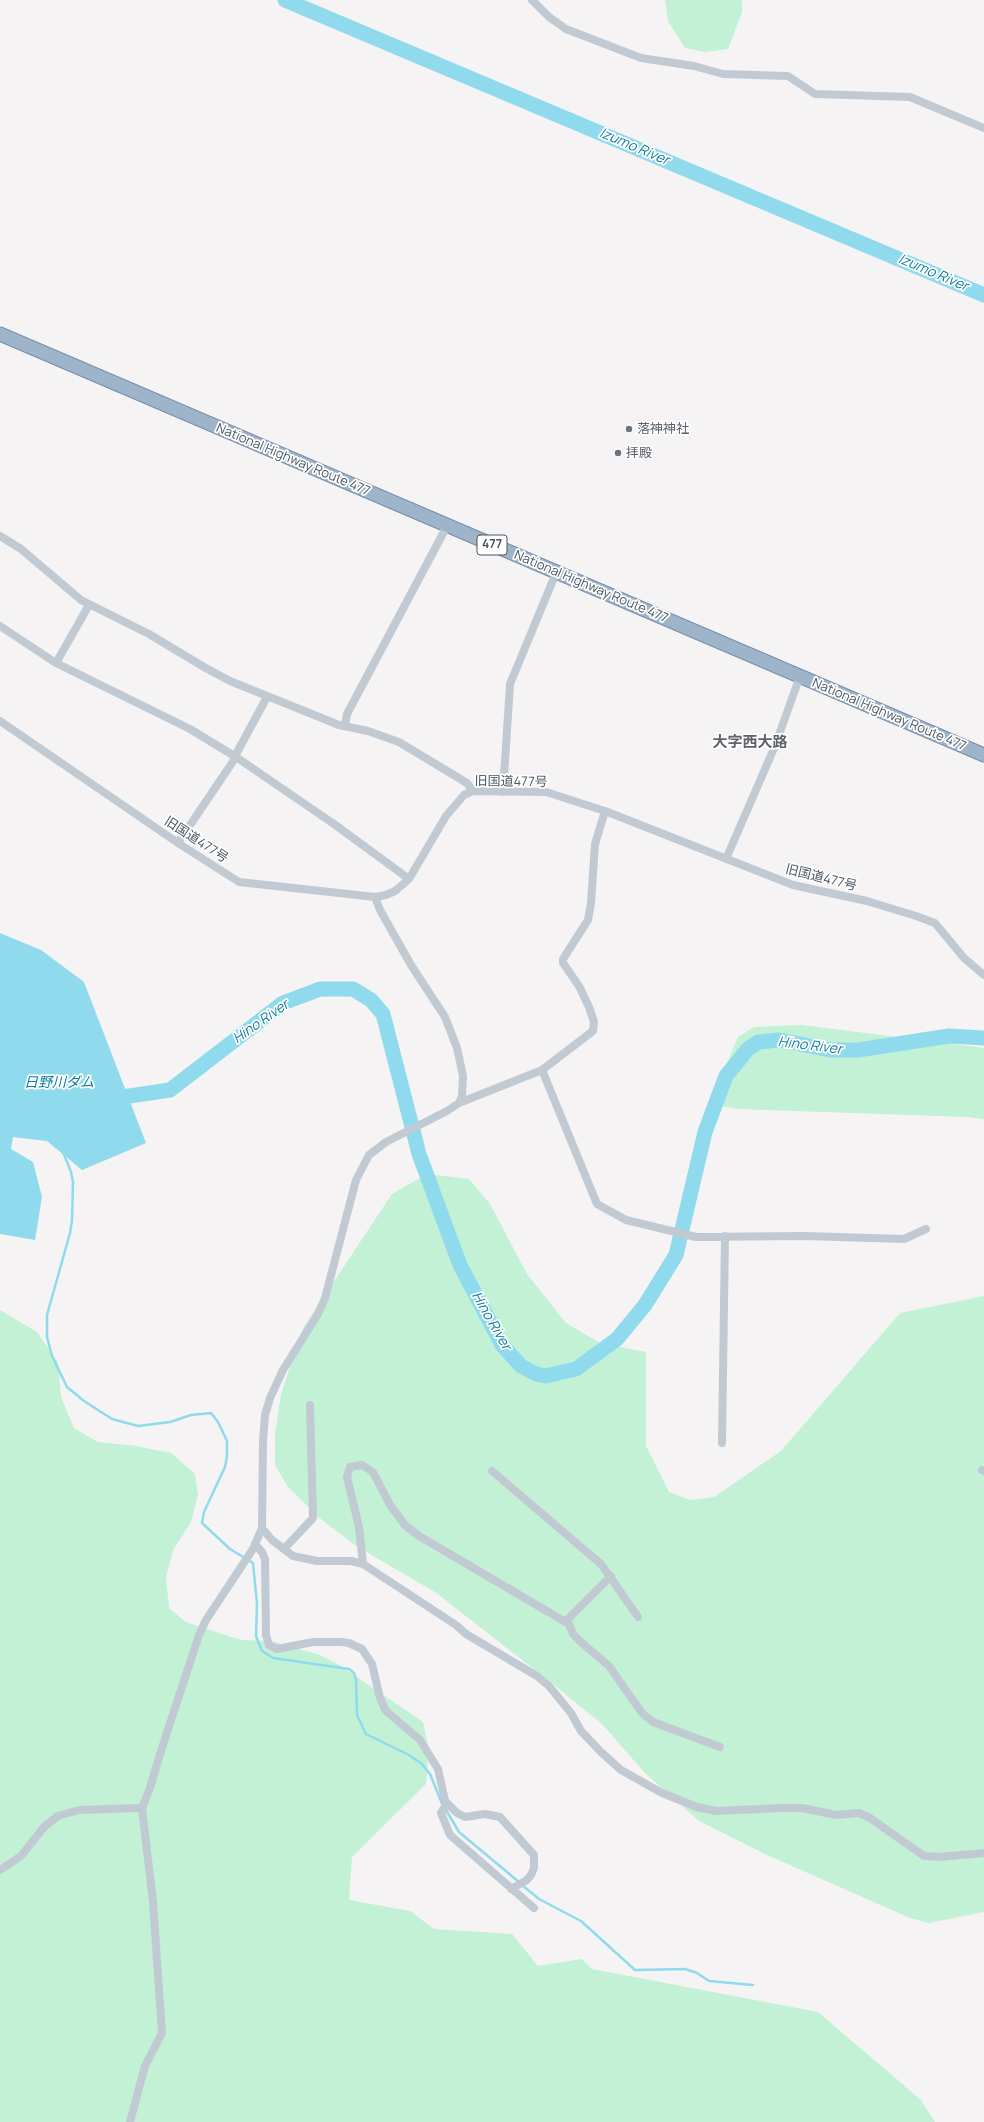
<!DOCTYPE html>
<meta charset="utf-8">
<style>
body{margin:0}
canvas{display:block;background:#f5f3f3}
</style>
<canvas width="984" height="2122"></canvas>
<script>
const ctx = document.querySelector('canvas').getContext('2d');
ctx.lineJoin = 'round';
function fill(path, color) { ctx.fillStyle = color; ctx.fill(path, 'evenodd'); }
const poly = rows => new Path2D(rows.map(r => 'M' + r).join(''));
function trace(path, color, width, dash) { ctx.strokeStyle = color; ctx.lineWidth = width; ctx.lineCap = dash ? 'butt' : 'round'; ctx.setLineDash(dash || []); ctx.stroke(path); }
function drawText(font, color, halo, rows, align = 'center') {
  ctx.font = font + ' Manrope,"Noto Sans JP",sans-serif'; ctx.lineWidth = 3.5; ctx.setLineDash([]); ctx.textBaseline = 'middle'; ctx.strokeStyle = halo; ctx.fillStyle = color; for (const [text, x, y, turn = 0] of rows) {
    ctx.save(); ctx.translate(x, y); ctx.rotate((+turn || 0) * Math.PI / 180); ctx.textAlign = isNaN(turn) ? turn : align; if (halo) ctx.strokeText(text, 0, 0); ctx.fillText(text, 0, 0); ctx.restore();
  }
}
fill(poly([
 [665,0,742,0,742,12,728,49,705,52,685,48,668,21],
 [802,1025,984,1048,984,1119,967,1117,737,1109,721,1106,716,1090,738,1037,754,1027],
 [427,1174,469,1179,490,1204,527,1274,566,1323,600,1343,646,1352,646,1446,669,1492,690,1500,714,1497,781,1451,900,1313,984,1296,984,1912,929,1923,910,1918,767,1855,699,1821,645,1773,603,1725,553,1684,435,1592,356,1546,317,1516,288,1487,275,1465,275,1434,281,1394,303,1328,392,1194],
 [0,1310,37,1332,58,1362,61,1397,74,1428,98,1442,136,1446,171,1453,195,1474,198,1495,191,1522,173,1550,166,1577,169,1608,186,1622,241,1640,272,1641,320,1655,341,1666,423,1722,429,1750,426,1784,352,1857,349,1900,410,1911,434,1929,512,1934,538,1966,582,1959,592,1969,818,2012,920,2099,935,2122,0,2122]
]), '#c3f1d5');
fill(poly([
 [0,933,41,950,84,982,146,1143,82,1170,47,1141,13,1137,11,1149,33,1162,42,1197,35,1240,0,1234]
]), '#90daee');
trace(poly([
 [63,1152,71,1172,73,1182,72,1221,70,1233,47,1315,47,1337,52,1356,67,1387,84,1401,112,1419,138,1426,170,1422,191,1415,211,1413,218,1422,227,1441,227,1456,225,1467,204,1512,202,1523,230,1549,253,1563,257,1604,256,1636,262,1651,273,1658,349,1669,354,1673,356,1680,357,1715,366,1734,409,1755,422,1764,430,1774,443,1806],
 [446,1810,459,1832,519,1882],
 [522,1885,539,1899,581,1921,635,1970,685,1969,697,1973,709,1981,753,1985]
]), '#90daee', 2.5);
trace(poly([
 [285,0,984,295],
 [109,1099,170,1090,283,1003,320,989,353,989,371,1000,383,1014,419,1154,460,1265,502,1345,521,1366,536,1374,545,1376,576,1369,617,1339,645,1305,676,1255,705,1132,726,1076,748,1049,758,1042,780,1040,830,1050,858,1050,949,1036,984,1038]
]), '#90daee', 15);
const trunk = poly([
 [0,334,984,755]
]);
trace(trunk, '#7690ad', 15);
trace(poly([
 [532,0,549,17,566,29,641,58,694,66,723,74,788,76,815,94,910,97,984,128],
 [0,536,21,549,81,600,149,634,204,667,230,681,339,725,368,731,399,742,467,783,473,791],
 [0,626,56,663,190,729,236,757,334,824,409,879],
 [56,663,89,605],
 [0,721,178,843,239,882,375,897,386,895,395,891,409,879,446,816,464,795,473,791,546,792,605,811,793,885,867,901,916,916,935,923,964,958,984,975],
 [345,726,347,714,447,526],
 [235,756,267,697],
 [503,792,510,684,556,573],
 [178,843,236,757],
 [726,859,775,746,800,676],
 [375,897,380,910,411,965,445,1017,457,1048,463,1076,462,1096,459,1103],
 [542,1070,597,1204,626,1220,696,1237,804,1236,904,1239,926,1229],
 [722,1443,725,1236],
 [982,1470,984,1471],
 [492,1471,601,1564,638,1617],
 [262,1528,272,1540,293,1556,317,1561,351,1561,363,1564,456,1625,466,1634,537,1676,549,1686,571,1713,581,1731,601,1752,621,1770,662,1793,697,1807,716,1811,783,1808,802,1808,836,1815,859,1813,870,1818,924,1856,939,1857,984,1853],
 [255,1544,262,1552,265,1559,266,1635,269,1645,277,1649,313,1642,341,1642,349,1643,362,1649,372,1664,380,1698,386,1711,420,1740,438,1769,446,1805,441,1813,450,1835,534,1908],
 [284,1549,313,1518,310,1405],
 [363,1564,359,1527,347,1477,350,1467,362,1465,373,1472,390,1505,405,1525,419,1536,569,1624,573,1634,582,1643,609,1666,642,1713,653,1722,720,1747],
 [565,1622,611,1576],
 [446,1802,457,1813,465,1817,485,1814,500,1817,534,1855,534,1868,531,1875,527,1880,511,1889],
 [0,1870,21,1856,44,1827,58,1816,79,1810,142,1808],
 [130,2122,145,2066,162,2033,153,1902,142,1808,150,1788,160,1754,199,1635,206,1620,253,1549,262,1528,263,1441,265,1415,270,1398,283,1370,318,1314,325,1298,356,1180,369,1155,386,1142,447,1111,459,1103,542,1070,593,1031,594,1022,589,1007,579,986,563,963,563,959,588,920,591,903,595,844,605,811]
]), '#c1cad2', 8);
trace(trunk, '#9fb4c9', 13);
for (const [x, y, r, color] of [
 [629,429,4,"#6b7280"],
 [618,453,4,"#6b7280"]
]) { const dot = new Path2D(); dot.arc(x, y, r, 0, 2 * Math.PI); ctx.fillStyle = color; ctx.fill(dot); trace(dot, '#fff', 1.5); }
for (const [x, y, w] of [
 [492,545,30]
]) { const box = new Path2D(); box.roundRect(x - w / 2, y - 10, w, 20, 3); ctx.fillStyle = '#fff'; ctx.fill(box); trace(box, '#4a5661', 1); }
drawText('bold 12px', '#4a5661', null, [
 ["477",492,545]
]);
drawText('13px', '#5b616d', '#fff', [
 ["落神神社",637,429],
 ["拝殿",626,453]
], 'left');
drawText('13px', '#4a5661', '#fff', [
 ["National Highway Route 477",293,460,23],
 ["National Highway Route 477",591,587,23],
 ["National Highway Route 477",889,715,23],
 ["旧国道477号",511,782,1],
 ["旧国道477号",196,840,33],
 ["旧国道477号",821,878,14]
]);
drawText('italic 14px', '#0c7c9b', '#fff', [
 ["Izumo River",634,147,23],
 ["Izumo River",933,273,23],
 ["Hino River",261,1022,-35],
 ["Hino River",810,1046,7],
 ["日野川ダム",59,1083],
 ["Hino River",491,1321,60]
]);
drawText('bold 15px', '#5f6368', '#fff', [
 ["大字西大路",750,743]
]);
</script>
